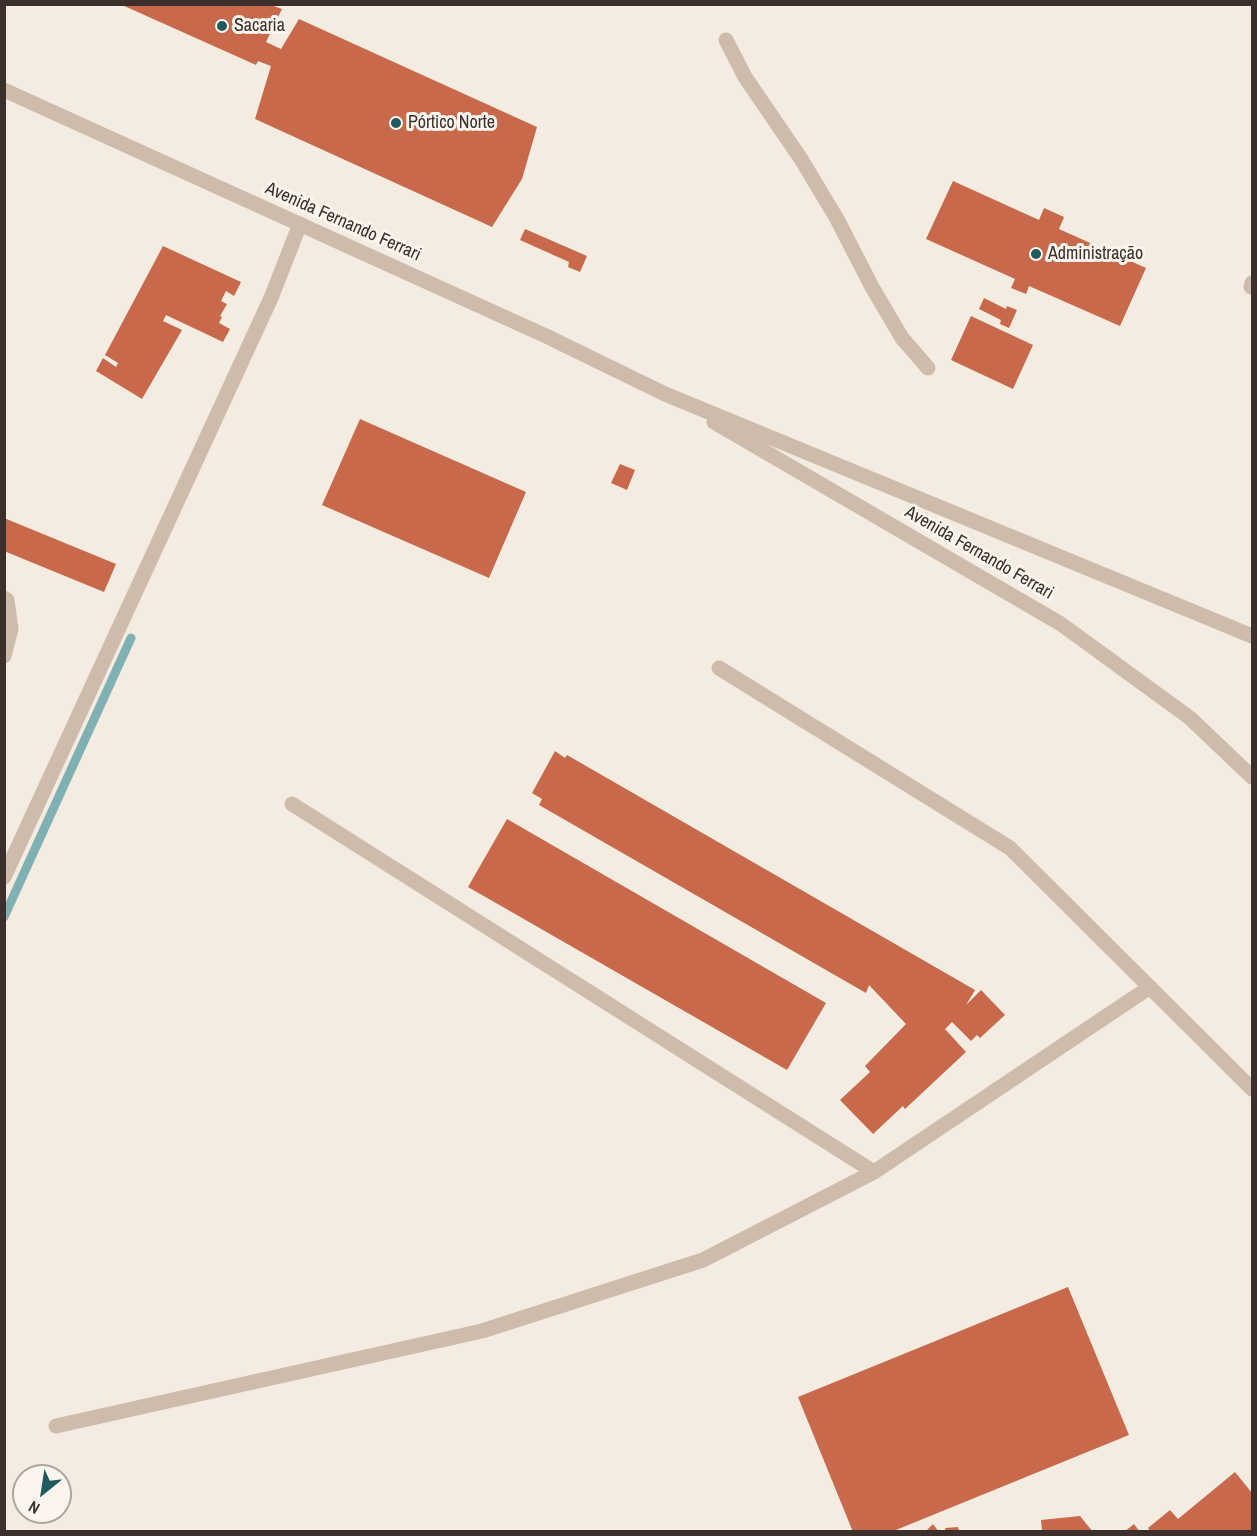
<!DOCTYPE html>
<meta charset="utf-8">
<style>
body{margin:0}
#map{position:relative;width:1257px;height:1536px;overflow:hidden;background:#f4ebe1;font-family:"Archivo Narrow",sans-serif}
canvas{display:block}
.frame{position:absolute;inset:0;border:6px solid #3b302b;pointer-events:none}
.north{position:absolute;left:12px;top:1464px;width:60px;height:60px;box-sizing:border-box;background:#fbf5ee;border:2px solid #aea6a0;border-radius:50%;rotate:210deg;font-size:16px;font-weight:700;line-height:24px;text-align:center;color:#3b302b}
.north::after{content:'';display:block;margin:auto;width:21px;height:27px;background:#1f5a5e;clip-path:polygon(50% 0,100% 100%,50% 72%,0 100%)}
</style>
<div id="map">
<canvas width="1257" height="1536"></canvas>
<div class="frame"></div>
<div class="north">N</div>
</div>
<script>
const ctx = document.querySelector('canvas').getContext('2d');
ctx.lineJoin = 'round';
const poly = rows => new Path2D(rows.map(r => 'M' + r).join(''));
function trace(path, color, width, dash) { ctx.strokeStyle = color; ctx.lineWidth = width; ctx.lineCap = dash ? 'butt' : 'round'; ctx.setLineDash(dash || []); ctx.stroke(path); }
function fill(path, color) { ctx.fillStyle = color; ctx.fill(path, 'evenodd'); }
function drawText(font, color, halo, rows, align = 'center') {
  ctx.font = font + ' "Archivo Narrow",sans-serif'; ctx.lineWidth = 6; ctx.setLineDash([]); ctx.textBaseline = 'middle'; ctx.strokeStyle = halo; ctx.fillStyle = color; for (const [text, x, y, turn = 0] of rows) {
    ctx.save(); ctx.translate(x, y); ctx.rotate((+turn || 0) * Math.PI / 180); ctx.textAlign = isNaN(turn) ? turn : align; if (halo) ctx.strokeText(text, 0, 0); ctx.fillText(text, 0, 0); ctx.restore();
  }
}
trace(poly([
 [4,917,131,638]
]), '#7fb0b2', 9);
fill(poly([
 [122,5,271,5,282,9,266,42,281,49,299,19,537,127,522,179,492,227,255,119,271,66,258,61,256,65],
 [953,181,1039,220,1044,208,1064,217,1059,229,1146,268,1120,326,1029,286,1026,294,1011,288,1015,279,926,239],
 [525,229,587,256,580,272,568,267,569,262,520,240],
 [163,246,241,282,234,296,226,291,221,301,227,304,220,316,222,317,219,323,230,329,223,342,166,315,163,321,182,330,142,399,96,371,103,358,116,367,118,363,105,355],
 [984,298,1006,309,1007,306,1017,310,1009,328,1000,324,1001,320,979,309],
 [971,316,1033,345,1013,389,951,360],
 [360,419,526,492,489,578,322,505],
 [620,464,635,470,627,490,611,483],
 [4,518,116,564,104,592,4,551],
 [555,751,565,758,567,755,975,990,966,1005,981,990,1005,1015,980,1038,977,1035,971,1041,952,1022,945,1029,966,1052,905,1109,903,1106,873,1134,840,1100,870,1072,865,1066,906,1024,869,985,866,993,539,805,542,799,532,793],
 [507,819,826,1003,787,1070,468,887],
 [1068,1287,1129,1435,891,1532,853,1532,798,1397],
 [1235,1472,1252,1493,1252,1532,1151,1532,1148,1528,1170,1510,1178,1519],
 [1080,1516,1093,1532,1044,1532,1042,1530,1041,1520],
 [933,1524,939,1532,925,1532],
 [1134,1524,1140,1532,1124,1532],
 [958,1527,959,1532,946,1532,945,1528]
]), '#c8694b');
trace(poly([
 [726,40,745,77,801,159,837,219,872,287,902,338,928,368],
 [4,90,546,336,665,394,1252,636],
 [1251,287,1252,283],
 [714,422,1061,624,1190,718,1252,777],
 [4,598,7,600,11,629,4,656],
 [719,668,1010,848,1252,1089],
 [292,804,874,1172],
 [4,877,271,298,300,224],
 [56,1426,482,1331,703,1260,874,1172,1150,987]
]), '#cdbbac', 15);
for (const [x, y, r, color] of [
 [222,26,6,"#1f5a5e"],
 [396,123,6,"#1f5a5e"],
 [1036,254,6,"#1f5a5e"]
]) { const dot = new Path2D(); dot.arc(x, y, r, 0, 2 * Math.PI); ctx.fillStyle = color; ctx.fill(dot); trace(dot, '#fbf5ee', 2); }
drawText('18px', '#3b302b', '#fbf5ee', [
 ["Sacaria",234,26],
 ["Pórtico Norte",408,123],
 ["Administração",1048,254]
], 'left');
drawText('18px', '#3b302b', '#fbf5ee', [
 ["Avenida Fernando Ferrari",343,222,24],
 ["Avenida Fernando Ferrari",979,553,30]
]);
</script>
